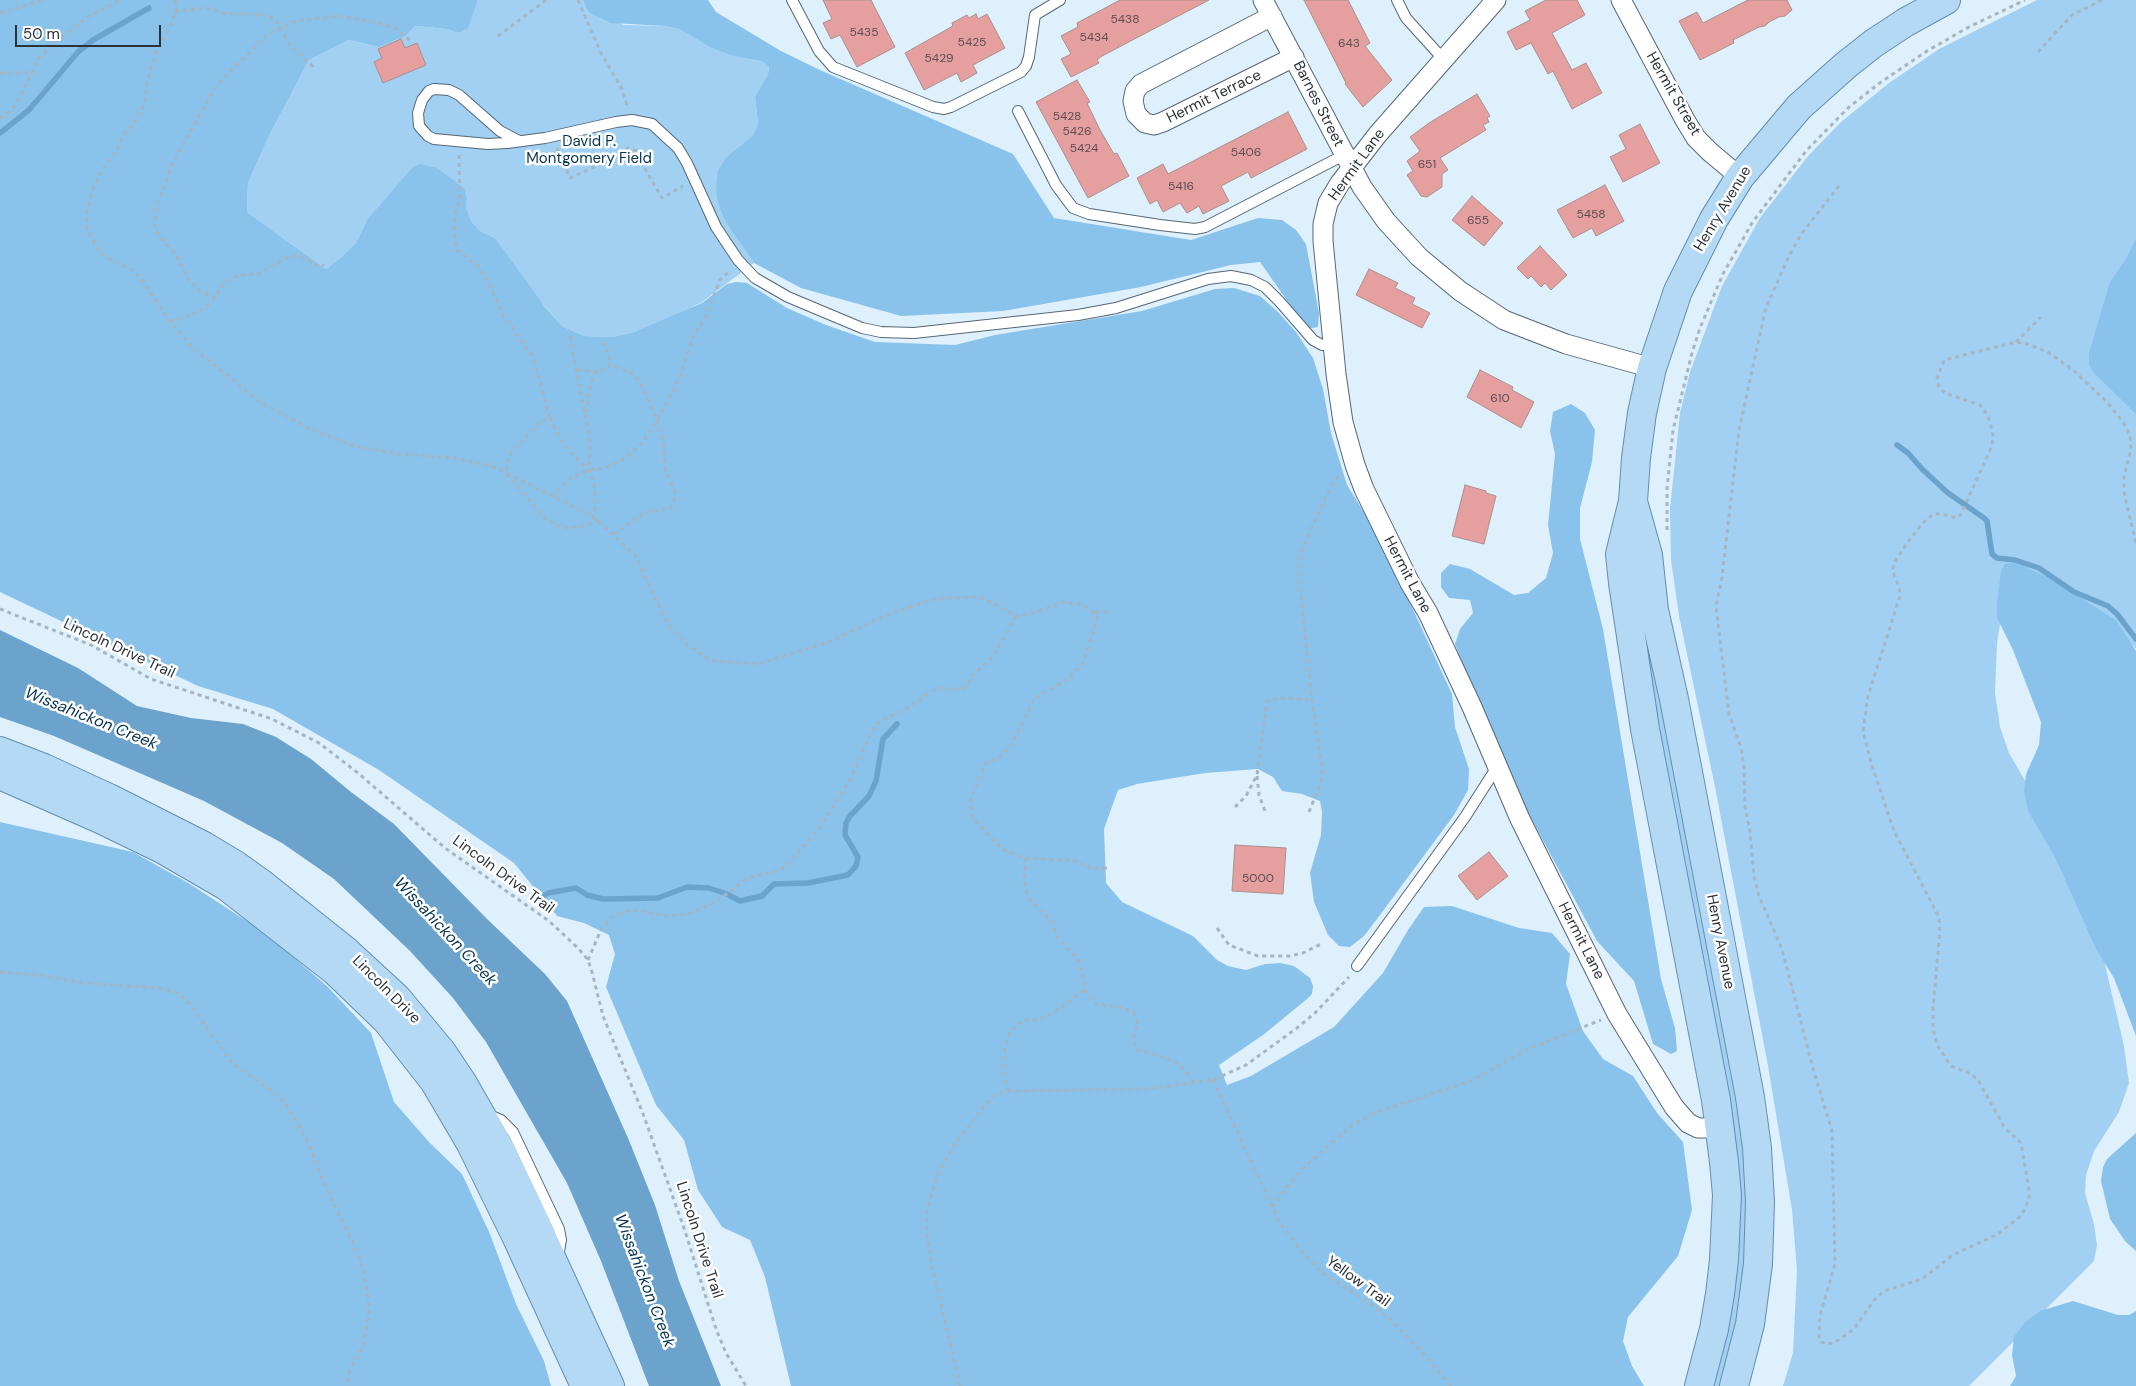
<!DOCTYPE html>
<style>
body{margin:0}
#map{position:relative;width:2136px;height:1386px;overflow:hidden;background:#dff0fd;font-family:"DM Sans",sans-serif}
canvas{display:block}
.scale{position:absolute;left:15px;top:25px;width:146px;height:22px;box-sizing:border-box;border:2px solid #2b3339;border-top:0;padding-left:6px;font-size:15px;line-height:18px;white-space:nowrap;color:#2b3339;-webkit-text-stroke:4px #fff;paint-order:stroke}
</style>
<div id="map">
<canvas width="2136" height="1386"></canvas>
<div class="scale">50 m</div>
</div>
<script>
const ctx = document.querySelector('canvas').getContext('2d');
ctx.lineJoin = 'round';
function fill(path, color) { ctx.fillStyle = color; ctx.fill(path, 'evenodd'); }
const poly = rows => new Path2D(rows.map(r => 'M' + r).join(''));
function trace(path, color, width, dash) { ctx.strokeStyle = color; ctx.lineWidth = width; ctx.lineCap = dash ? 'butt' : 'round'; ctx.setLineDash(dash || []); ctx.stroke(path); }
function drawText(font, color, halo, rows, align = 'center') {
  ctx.font = font + ' "DM Sans",sans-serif'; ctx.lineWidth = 5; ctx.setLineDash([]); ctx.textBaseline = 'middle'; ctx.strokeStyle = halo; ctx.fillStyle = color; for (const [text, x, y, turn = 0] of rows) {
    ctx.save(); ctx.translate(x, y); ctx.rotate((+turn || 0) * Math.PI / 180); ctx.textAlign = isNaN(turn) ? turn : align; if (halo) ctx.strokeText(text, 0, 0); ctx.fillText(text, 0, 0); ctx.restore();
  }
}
fill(poly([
 [478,0,583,0,586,8,624,25,665,26,679,29,700,41,752,60,763,62,769,67,768,74,755,96,758,125,752,136,726,157,717,172,716,184,722,214,754,263,702,302,678,314,634,332,613,337,584,336,562,326,528,287,495,238,480,231,472,222,466,208,467,199,367,220,356,243,339,259,326,269,247,212,248,183,269,136,309,60,349,40,379,47,406,36,415,26,447,29,458,33,470,21],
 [2037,0,2136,0,2136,649,2104,613,2002,611,1997,644,1995,693,2000,727,2009,753,2027,784,2100,943,2124,1046,2129,1083,2119,1112,2094,1151,2086,1175,2085,1193,2094,1224,2097,1245,2094,1261,1969,1386,1783,1386,1793,1353,1797,1270,1792,1210,1768,1066,1715,787,1679,616,1671,560,1670,509,1680,413,1690,372,1722,286,1760,218,1808,156,1841,122,1889,83,1939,49],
 [1633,545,1739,1095,1749,1178,1743,1300,1723,1386,1709,1386,1731,1288,1653,717,1631,546]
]), '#a2d0f2');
fill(poly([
 [0,0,478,0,468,28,458,33,447,29,415,26,406,36,379,47,349,40,309,60,269,136,248,183,247,212,326,269,339,259,356,243,367,220,413,167,420,164,437,168,464,188,467,199,466,208,472,222,480,231,495,238,545,307,562,326,584,336,613,337,634,332,702,303,727,284,736,282,747,283,787,308,826,325,875,342,955,345,995,335,1142,311,1215,289,1234,288,1260,296,1278,312,1296,332,1313,358,1323,389,1331,433,1347,485,1370,522,1404,590,1452,694,1455,727,1469,769,1468,790,1454,815,1377,919,1364,936,1350,947,1339,946,1328,935,1314,902,1310,873,1321,835,1322,812,1320,801,1302,794,1282,791,1273,777,1258,769,1205,773,1137,784,1118,790,1104,829,1106,883,1122,902,1193,936,1217,960,1228,966,1246,970,1265,964,1280,963,1294,966,1310,978,1313,986,1312,994,1307,999,1263,1035,1219,1065,1227,1085,1251,1076,1334,1027,1383,973,1408,930,1424,907,1452,906,1519,928,1552,933,1570,954,1566,984,1583,1031,1603,1059,1633,1076,1657,1113,1683,1142,1692,1210,1678,1256,1628,1317,1623,1341,1632,1366,1644,1386,791,1386,765,1277,750,1240,722,1227,698,1190,684,1140,656,1105,606,987,615,954,609,935,584,923,557,916,514,863,379,770,273,709,198,686,0,592],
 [583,0,708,0,716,12,781,51,822,71,1013,154,1054,218,1191,240,1258,218,1282,220,1296,230,1306,244,1319,313,1318,327,1307,329,1260,262,1231,265,1141,287,1003,311,901,316,801,288,754,263,730,228,722,214,717,198,716,184,717,172,726,157,752,136,758,125,755,96,768,74,769,67,763,62,731,55,710,47,679,29,665,26,611,23,590,13,586,8],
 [2136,239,2136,414,2095,374,2089,365,2089,353,2110,282,2126,259],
 [1571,404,1585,413,1595,430,1592,462,1580,508,1580,539,1603,629,1661,979,1675,1028,1677,1051,1671,1054,1653,1044,1634,981,1597,941,1517,792,1484,722,1455,644,1460,629,1473,613,1470,600,1449,598,1441,587,1441,573,1450,564,1470,569,1514,595,1528,593,1546,578,1553,553,1548,525,1555,454,1550,431,1553,412],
 [2016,562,2047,577,2116,620,2136,651,2136,1036,2114,978,2096,949,2056,859,2028,811,2024,791,2026,774,2039,745,2041,722,2013,650,1997,618,1997,604,2001,571,2005,564],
 [0,822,133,852,190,884,265,933,327,986,371,1033,394,1102,429,1142,462,1174,490,1234,516,1304,544,1361,551,1386,0,1386],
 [2136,1133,2136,1251,2125,1241,2110,1219,2101,1181,2103,1167,2107,1159],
 [2073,1301,2118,1315,2129,1315,2136,1311,2136,1386,2010,1386,2016,1376,2012,1355,2014,1337,2025,1322,2040,1311]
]), '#89c3ec');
fill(poly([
 [0,630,78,668,137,706,191,718,243,724,276,737,311,759,351,792,394,824,487,919,545,974,567,1001,628,1138,655,1205,679,1281,721,1386,649,1386,601,1261,567,1183,486,1042,453,998,410,951,334,879,282,843,204,801,54,736,0,717]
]), '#6ba3cc');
trace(poly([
 [0,133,29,110,78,52,93,40,149,8],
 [1897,445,1908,453,1923,470,1948,493,1984,518,1987,521,1992,554,1997,558,2015,560,2039,568,2074,592,2108,606,2117,614,2136,639],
 [538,899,548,893,576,888,587,895,603,899,658,898,687,887,709,888,727,894,740,901,762,896,774,884,808,883,848,875,856,866,858,857,845,835,846,823,850,816,869,796,876,781,883,739,897,724]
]), '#6ba3cc', 5.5);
const building = poly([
 [823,0,871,0,895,47,857,67,840,35,831,39,823,23,832,19,823,0],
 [1120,0,1209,0,1102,56,1097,60,1099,63,1071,77,1061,59,1071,54,1061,36,1078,27,1077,23,1120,0],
 [1304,0,1348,0,1370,43,1365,46,1392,80,1363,107,1345,84,1346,83,1304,0],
 [1546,0,1577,0,1585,15,1552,33,1572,70,1586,63,1602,93,1572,109,1553,71,1548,74,1531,43,1516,50,1507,32,1530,20,1525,11,1546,0],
 [1748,0,1787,0,1792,10,1785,16,1779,17,1769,22,1765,26,1759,27,1733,40,1734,43,1700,60,1679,21,1697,12,1703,23,1748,0],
 [976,14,978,19,987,14,1005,48,973,65,977,73,961,82,957,73,924,90,905,53,953,26,952,23,967,15,969,18,976,14],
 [401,39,405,48,417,43,426,65,383,83,374,62,382,58,378,49,401,39],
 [1077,80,1090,102,1087,103,1100,130,1114,154,1117,153,1129,176,1088,198,1036,102,1077,80],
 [1477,94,1490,116,1487,118,1489,122,1483,125,1486,130,1440,158,1448,170,1442,174,1442,187,1427,197,1421,196,1407,175,1413,171,1407,161,1420,151,1410,137,1429,123,1477,94],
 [1288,112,1307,149,1251,178,1248,172,1221,186,1229,201,1203,214,1199,206,1187,213,1180,203,1163,212,1157,200,1150,204,1137,178,1163,164,1168,174,1288,112],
 [1640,124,1660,163,1623,182,1610,157,1626,149,1619,135,1640,124],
 [1605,185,1624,221,1596,236,1592,228,1573,238,1557,210,1605,185],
 [1472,196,1503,223,1484,246,1452,220,1472,196],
 [1540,246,1567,275,1551,290,1545,283,1541,287,1531,276,1528,279,1517,268,1540,246],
 [1369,269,1398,283,1395,288,1415,298,1412,304,1430,313,1422,328,1356,295,1369,269],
 [1480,370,1513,387,1512,390,1534,402,1521,428,1467,397,1480,370],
 [1465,485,1486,491,1486,493,1496,496,1484,544,1452,536,1465,485],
 [1235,845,1286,848,1283,894,1232,891,1235,845],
 [1489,852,1508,876,1477,900,1458,876,1489,852]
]);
fill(building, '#e59f9f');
trace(building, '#a98f8e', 1);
const service = poly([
 [792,0,819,51,833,67,933,107,944,109,951,107,1021,72,1026,66,1029,57,1035,15,1060,0],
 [1397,0,1406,18,1444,60],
 [1018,111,1056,185,1073,208,1089,214,1160,225,1195,229,1205,227,1344,155],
 [519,141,500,131,459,95,449,90,434,89,429,91,422,100,418,113,419,126,428,136,434,139,488,144,507,143,545,138,616,122,632,120,652,124,678,148,687,163,716,227,738,260,755,278,788,297,862,328,881,332,914,333,1078,315,1116,308,1208,279,1231,276,1251,280,1265,287,1280,302,1313,340,1322,345,1334,345],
 [1357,966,1465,817,1497,767],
 [487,1114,501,1120,513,1132,559,1229,561,1240,558,1257]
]);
const minor = poly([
 [1263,0,1362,187,1386,221,1419,257,1460,291,1504,320,1566,344,1652,368],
 [1496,0,1378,134,1340,183,1328,203,1323,224,1323,241,1336,374,1343,422,1355,465,1364,489,1410,583,1428,613,1472,707,1520,819,1617,1014,1674,1107,1688,1123,1698,1128,1720,1128],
 [1621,0,1685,120,1696,138,1710,152,1740,177],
 [1272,16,1141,84,1135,91,1133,101,1136,114,1145,123,1154,125,1163,122,1294,57]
]);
const primary = poly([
 [1634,505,1648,555,1654,610,1674,699,1750,1097,1757,1148,1760,1202,1758,1264,1750,1324,1734,1386],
 [0,751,44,768,109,798,204,846,234,864,262,884,346,951,397,998,442,1052,462,1082,497,1143,528,1207,610,1386],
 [0,775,100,819,162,849,226,886,335,971,387,1021,434,1081,471,1144,517,1238,585,1386],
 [1699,1386,1714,1329,1720,1294,1724,1260,1727,1195,1724,1162,1716,1100,1645,729,1623,583,1620,554,1633,501,1636,458,1642,413,1652,368,1678,291,1714,219,1740,177,1799,107,1846,65,1874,43,1906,22,1946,0]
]);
trace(service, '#546775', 12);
trace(minor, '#546775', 21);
trace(primary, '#628ead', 30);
trace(poly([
 [175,0,177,6,171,25,157,50,147,82,145,102,137,120,123,135,117,149,102,170,92,191,87,212,87,226,91,238,99,251,111,260,132,270,142,280,170,321,192,347,260,402,312,430,354,446,399,454,454,458,492,466,592,516,635,555,667,623,687,645,712,661,759,664,831,641,884,616,931,600,945,598,974,597,987,600,1016,616,1031,614,1063,602,1083,605,1095,613,1097,618,1095,627,1083,663,1068,679,1034,699,1011,746,999,758,986,763,970,801,973,818,985,832,1004,850,1025,858,1026,865,1024,879,1027,893,1031,901,1052,922,1058,939,1078,959,1085,987,1081,993,1053,1013,1039,1019,1024,1020,1010,1032,1004,1053,1004,1072,1008,1091],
 [578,0,601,53,622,89,628,108],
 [175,12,202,8,213,9,222,13,233,14,257,14,269,16,276,20,291,47,315,68],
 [0,13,44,0],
 [498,36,546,0],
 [2038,52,2072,15,2102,0],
 [0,73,31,73],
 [0,118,10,112,18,101,39,58,56,41,88,17,120,0],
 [557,148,570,178,622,154,627,148,638,151,639,159,662,198,683,186],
 [459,155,460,199,455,215,454,231,457,250,478,266,488,281,502,313,533,357,550,418,539,423,515,448,509,456,506,474,545,518,561,527,568,528,585,526,598,520],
 [1839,186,1802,233,1790,254,1766,307,1739,430,1722,577,1716,607,1729,714,1741,748,1744,767,1745,806,1750,832,1754,876,1759,896,1782,949,1812,1065,1832,1131,1835,1264,1820,1315,1819,1337,1821,1342,1827,1344,1834,1343,1854,1329,1875,1299,1884,1291,1922,1279,1953,1255,1998,1234,2022,1215,2029,1199,2029,1189,2021,1143,2004,1127,1978,1080,1971,1074,1951,1066,1937,1045,1933,1028,1933,1009,1940,930,1939,917,1894,831,1872,766,1863,731,1868,696,1900,596,1899,587,1894,575,1893,568,1895,561,1910,539,1923,523,1933,514,1941,514,1957,518,1961,514,1992,446,1993,435,1990,422,1987,414,1980,405,1945,393,1939,387,1937,378,1944,360,2016,342,2028,344,2049,353,2072,369,2107,402,2123,422,2130,435,2131,449,2124,476,2124,493,2136,543],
 [216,297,201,292,188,280,176,254,160,237,155,227,155,213,171,167,180,150,214,90,224,77,269,33,296,21,341,16,382,24,396,29,411,41],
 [170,321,183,318,203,309,216,297,221,287,230,279,240,275,258,274,286,258,295,256,302,257,318,266,324,265],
 [570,336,591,447,588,470],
 [602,342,608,352,611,365],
 [2016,342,2041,317],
 [577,370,597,372,611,365,632,373,640,382,657,421,664,444,665,468,675,492,674,501,670,508,646,512,614,534],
 [586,413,591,382,597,372],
 [550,418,563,444,588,470,594,481,596,505,592,516],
 [552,497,571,478,588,470,604,468,618,462,631,454,644,440,657,421,679,379,693,337,705,318,720,280,730,271],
 [1667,530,1667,489,1673,430,1692,353,1700,328,1723,274,1752,223,1806,151,1848,108,1881,82,1927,51,1967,28,2025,0],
 [0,609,91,645,151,679,272,719,319,743,358,773,445,848,549,921,579,949,588,960,592,972,603,1016,642,1111,684,1228,716,1329,726,1353,746,1386],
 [1095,613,1110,611],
 [1257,776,1259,795,1266,814],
 [1235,807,1246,796,1257,775,1267,701,1280,698,1312,700],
 [1309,812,1321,782,1322,768,1312,700,1300,587,1300,567,1301,554,1310,531,1328,492,1339,475],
 [1025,858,1076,861,1093,869,1109,868],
 [1217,928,1229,945,1258,956,1290,956,1303,953,1321,944],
 [588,960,600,932,611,918,622,912,637,910,665,916,687,914,716,902,745,880,754,876,781,870,787,865,819,829,851,778,871,733,880,721,906,709,932,691,942,688,960,690,967,686,973,675,993,657,1016,616],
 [0,972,47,976,83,983,159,988,177,993,189,1003,232,1063,276,1094,286,1104,309,1144,323,1181,359,1256,364,1273,368,1295,369,1314,363,1346,350,1369,348,1379,349,1386],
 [1085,990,1096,1004,1124,1008,1134,1013,1138,1024,1133,1038,1137,1050,1173,1060,1184,1069,1194,1083],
 [1213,1080,1280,1223,1303,1253,1321,1272,1371,1304,1391,1320,1431,1362,1451,1386],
 [1272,1207,1301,1170,1351,1126,1374,1113,1473,1080,1528,1049,1601,1020],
 [960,1386,931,1261,927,1233,927,1209,939,1171,955,1144,984,1106,996,1095,1008,1091,1148,1089,1213,1080,1246,1065,1297,1028,1315,1013,1349,977]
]), '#a6b5bf', 3, [4, 4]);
trace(service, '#fff', 10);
trace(minor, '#fff', 19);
trace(primary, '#b3d9f4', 28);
drawText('12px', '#5a4e52', null, [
 ["5438",1125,20],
 ["5435",864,33],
 ["5434",1094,38],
 ["5425",972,43],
 ["643",1349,44],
 ["5429",939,59],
 ["5428",1067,117],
 ["5426",1077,132],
 ["5424",1084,149],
 ["5406",1246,153],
 ["651",1427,165],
 ["5416",1181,187],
 ["5458",1591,215],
 ["655",1478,221],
 ["610",1500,399],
 ["5000",1258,879]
]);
drawText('15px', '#2b3339', '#fff', [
 ["Hermit Street",1673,94,60],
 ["Hermit Terrace",1214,97,-26],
 ["Barnes Street",1318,104,63],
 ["Hermit Lane",1357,165,-54],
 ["Henry Avenue",1723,209,-59],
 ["Hermit Lane",1407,575,62],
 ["Lincoln Drive Trail",119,649,25],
 ["Lincoln Drive Trail",503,875,36],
 ["Hermit Lane",1581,941,63],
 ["Henry Avenue",1720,942,79],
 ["Lincoln Drive",386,990,45],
 ["Lincoln Drive Trail",699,1240,72],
 ["Yellow Trail",1358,1282,36]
]);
drawText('15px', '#03334f', '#fff', [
 ["David P.",589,142],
 ["Montgomery Field",589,159]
]);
drawText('italic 16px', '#03334e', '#fff', [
 ["Wissahickon Creek",91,719,22],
 ["Wissahickon Creek",445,932,47],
 ["Wissahickon Creek",644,1281,69]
]);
</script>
